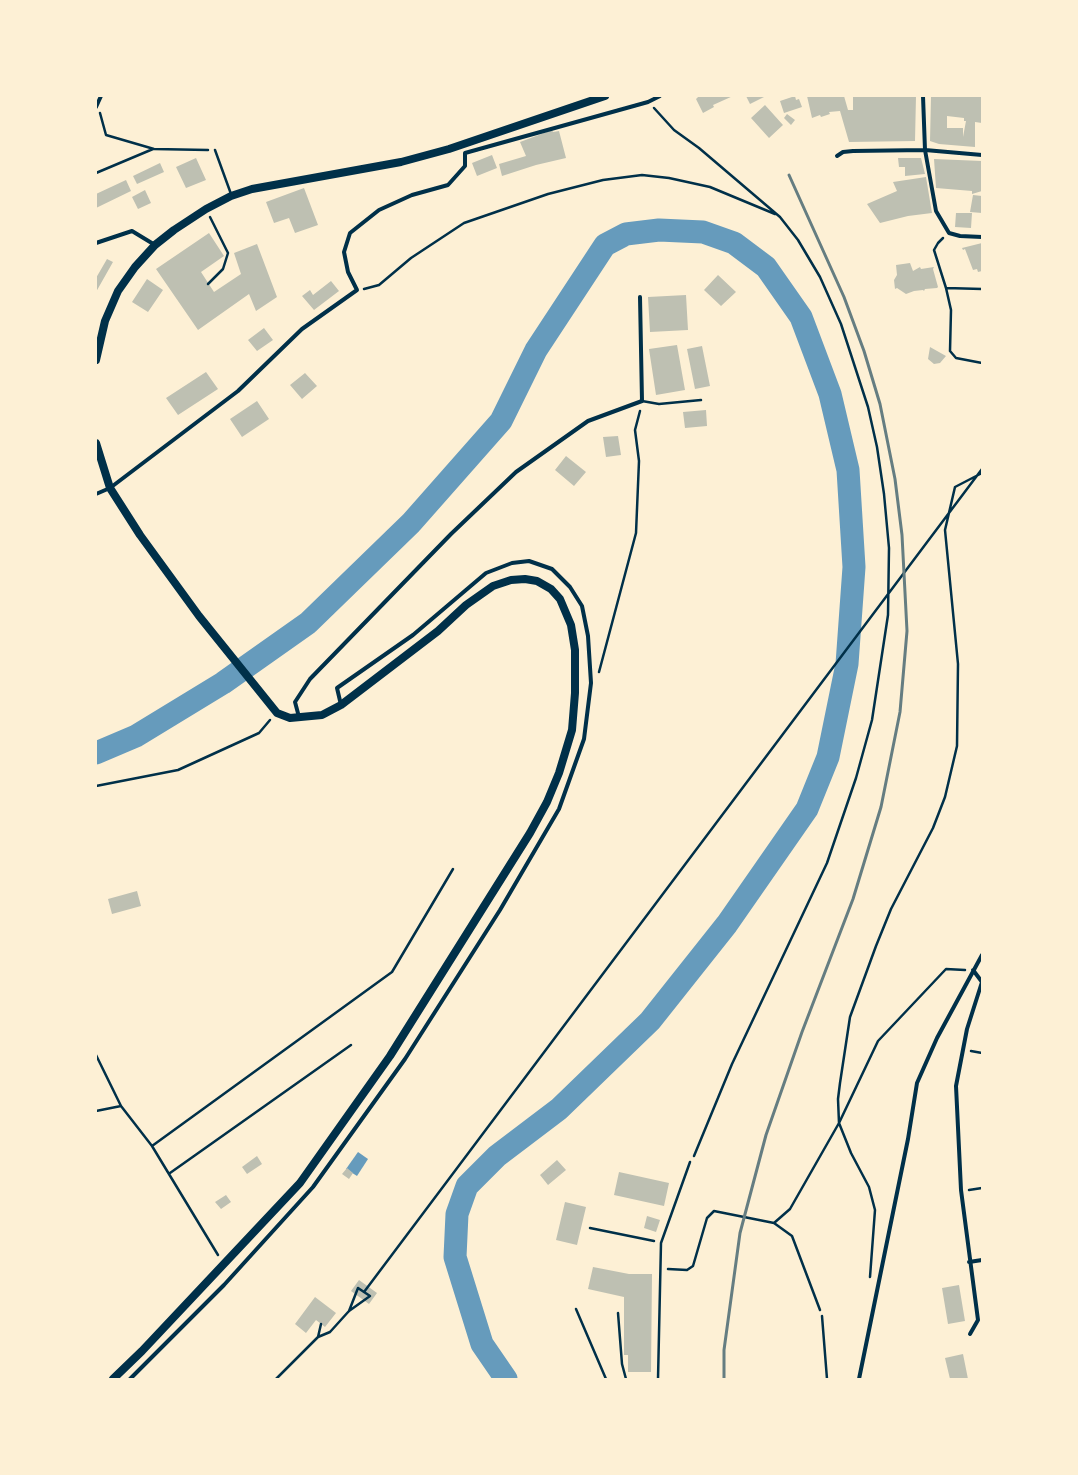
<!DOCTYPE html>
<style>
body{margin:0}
#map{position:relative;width:1078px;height:1475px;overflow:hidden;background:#fdf0d5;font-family:Poppins,sans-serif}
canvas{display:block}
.frame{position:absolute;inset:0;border:97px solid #fdf0d5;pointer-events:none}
</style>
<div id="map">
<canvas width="1078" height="1475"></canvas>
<div class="frame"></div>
</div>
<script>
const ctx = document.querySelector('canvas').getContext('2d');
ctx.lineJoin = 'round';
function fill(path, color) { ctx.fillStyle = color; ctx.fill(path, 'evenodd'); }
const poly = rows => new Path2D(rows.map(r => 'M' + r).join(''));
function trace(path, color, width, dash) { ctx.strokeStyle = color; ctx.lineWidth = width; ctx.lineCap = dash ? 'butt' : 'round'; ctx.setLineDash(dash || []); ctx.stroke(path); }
fill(poly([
 [358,1152,368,1159,357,1176,346,1169]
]), '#669bbc');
trace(poly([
 [96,753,136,736,223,683,308,623,411,523,501,421,536,350,605,245,626,234,659,230,703,232,734,243,766,267,801,317,830,394,848,470,854,567,847,664,828,757,807,809,727,924,650,1021,559,1109,497,1156,467,1186,457,1214,455,1257,482,1344,506,1379]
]), '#669bbc', 23);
fill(poly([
 [699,96,733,96,713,105,714,107,703,113,696,99],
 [746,96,766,96,750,104],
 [795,96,796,100,799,99,802,107,784,113,780,101],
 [807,96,844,96,848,110,853,110,853,96,916,96,915,141,849,142,840,111,829,112,830,114,821,117,820,115,812,118],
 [931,96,982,96,982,123,975,122,975,147,939,144,930,141],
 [947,116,964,118,964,121,966,121,963,137,963,128,947,128],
 [765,105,783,125,769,138,751,118],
 [787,114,795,120,791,125,784,118],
 [552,130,553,132,559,131,566,158,536,165,502,176,499,164,526,156,520,142],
 [492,155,497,168,477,176,472,163],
 [196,158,206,180,186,188,176,167],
 [898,158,921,158,925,174,905,176,905,167,899,167],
 [934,159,982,161,982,191,972,194,972,191,936,188],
 [160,163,164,172,137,184,133,176],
 [926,177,932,213,908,216,880,223,867,204,897,191,893,182],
 [126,180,131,191,96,208,96,194],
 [304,188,318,225,295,233,289,218,274,223,266,202],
 [145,190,151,203,138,209,132,197],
 [973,195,982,196,982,213,970,212],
 [956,213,972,213,971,228,955,227],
 [209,233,224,256,201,272,214,292,241,274,234,253,257,244,277,297,256,311,249,294,198,330,156,269],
 [982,243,982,271,978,272,977,269,973,270,965,249,963,250,962,248],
 [107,259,113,262,96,292,96,278],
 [910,263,913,271,920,267,921,269,934,267,933,269,938,287,937,288,925,289,924,291,923,290,914,291,906,294,897,288,895,289,894,280,897,275,896,265],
 [718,275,736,292,721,306,704,290],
 [147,279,163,290,148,312,132,302],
 [331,281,339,291,314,310,302,296,310,290,313,295],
 [686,295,688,330,650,332,648,297],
 [264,328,273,340,257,351,248,340],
 [677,345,685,390,656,395,649,349],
 [702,346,710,386,695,389,687,349],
 [930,347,946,356,940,363,934,364,928,359],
 [206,372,218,389,178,415,166,398],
 [305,373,317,386,302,399,290,385],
 [257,401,269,419,242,437,230,419],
 [706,410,707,426,685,428,683,412],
 [618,436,621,455,606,457,603,437],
 [566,456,586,472,574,486,555,470],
 [137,891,141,906,112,914,108,899],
 [257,1156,262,1164,247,1174,242,1167],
 [557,1160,566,1170,548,1185,540,1175],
 [347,1168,353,1173,349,1179,342,1174],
 [619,1172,669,1183,664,1206,614,1195],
 [226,1195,231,1202,221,1209,215,1202],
 [565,1202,586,1207,577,1245,556,1240],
 [647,1216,660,1220,656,1232,644,1228],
 [593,1267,629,1274,652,1274,651,1372,628,1372,628,1355,624,1355,624,1297,588,1289],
 [359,1280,377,1293,369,1304,351,1291],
 [959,1285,965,1321,948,1324,942,1288],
 [315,1297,336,1313,325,1327,316,1320,306,1333,295,1324],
 [963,1354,968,1379,950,1379,945,1358]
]), '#bec0b2');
trace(poly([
 [654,108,674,130,699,148,780,217,798,240,820,277,841,324,868,407,877,447,884,494,889,548,888,615,872,720,856,778,827,863,732,1064,694,1156],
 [100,113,106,135,154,149,208,150],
 [96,173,153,149],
 [943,238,938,243,934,250,946,288],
 [208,284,223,269,228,253,210,217],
 [364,289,379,285,411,258,464,223,548,194,603,180,642,175,669,178,710,187,775,214],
 [982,289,946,288,951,310,950,351,956,358,982,363],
 [599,672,636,533,639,461,635,430,640,411],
 [96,786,178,770,259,733,270,720],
 [971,1051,982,1053],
 [96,1055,121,1106,152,1146,218,1255],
 [96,1111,121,1106],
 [152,1146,392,972,453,869],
 [170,1173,351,1045],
 [969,1190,982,1188],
 [774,1223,790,1209,839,1123,878,1041,946,969,965,970],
 [590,1228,654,1241],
 [668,1269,687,1270,693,1266,707,1218,714,1211,774,1223,792,1236,820,1310],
 [870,1277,875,1210,869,1187,851,1153,839,1123,838,1099,840,1083,850,1017,876,946,891,909,933,828,945,797,957,746,958,664,945,530,955,487,982,473],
 [349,1311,358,1288,364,1292,982,469],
 [318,1337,321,1324],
 [276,1379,318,1337,330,1332,349,1311,370,1296,364,1292]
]), '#003049', 2.5);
trace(poly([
 [215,150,231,194],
 [642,401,659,404,701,400],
 [576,1309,606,1379],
 [618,1313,622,1364,626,1379],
 [822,1316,827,1379],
 [658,1379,661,1243,690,1162]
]), '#003049', 2.5);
trace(poly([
 [923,96,925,150,936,211,949,233,960,236,982,237],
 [96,107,101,96],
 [837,156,843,152,853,151,925,150,982,155],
 [96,243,132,231,155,245],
 [96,494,110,488,238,391,302,329,357,290,348,272,344,252,350,233,379,210,412,195,448,185,465,166,465,153,648,102,660,96],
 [299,717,295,702,310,679,451,534,516,472,588,421,642,401,640,297],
 [973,970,982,982],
 [969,1262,982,1260],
 [970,1334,978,1320,961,1190,956,1086,967,1029,982,982],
 [130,1379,224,1285,313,1187,405,1059,500,910,559,809,584,739,591,683,588,636,582,606,570,587,552,569,529,561,512,563,486,573,413,635,337,688,341,705],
 [859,1379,908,1139,917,1083,937,1038,982,955]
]), '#003049', 4);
trace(poly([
 [96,360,105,321,118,291,135,267,155,245,174,230,206,209,231,196,252,189,401,162,449,149,605,96],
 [96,443,110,488,140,535,199,616,277,713,290,718,322,715,341,705,438,631,466,605,493,586,511,580,525,579,537,581,551,589,560,599,571,625,575,650,575,693,572,730,559,773,547,802,530,833,390,1056,300,1183,142,1351,113,1379]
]), '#003049', 8);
trace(poly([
 [724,1379,724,1350,740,1233,766,1135,802,1032,853,899,881,807,900,712,907,631,902,535,895,479,880,404,864,351,844,297,789,175]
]), '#657d81', 3);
</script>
